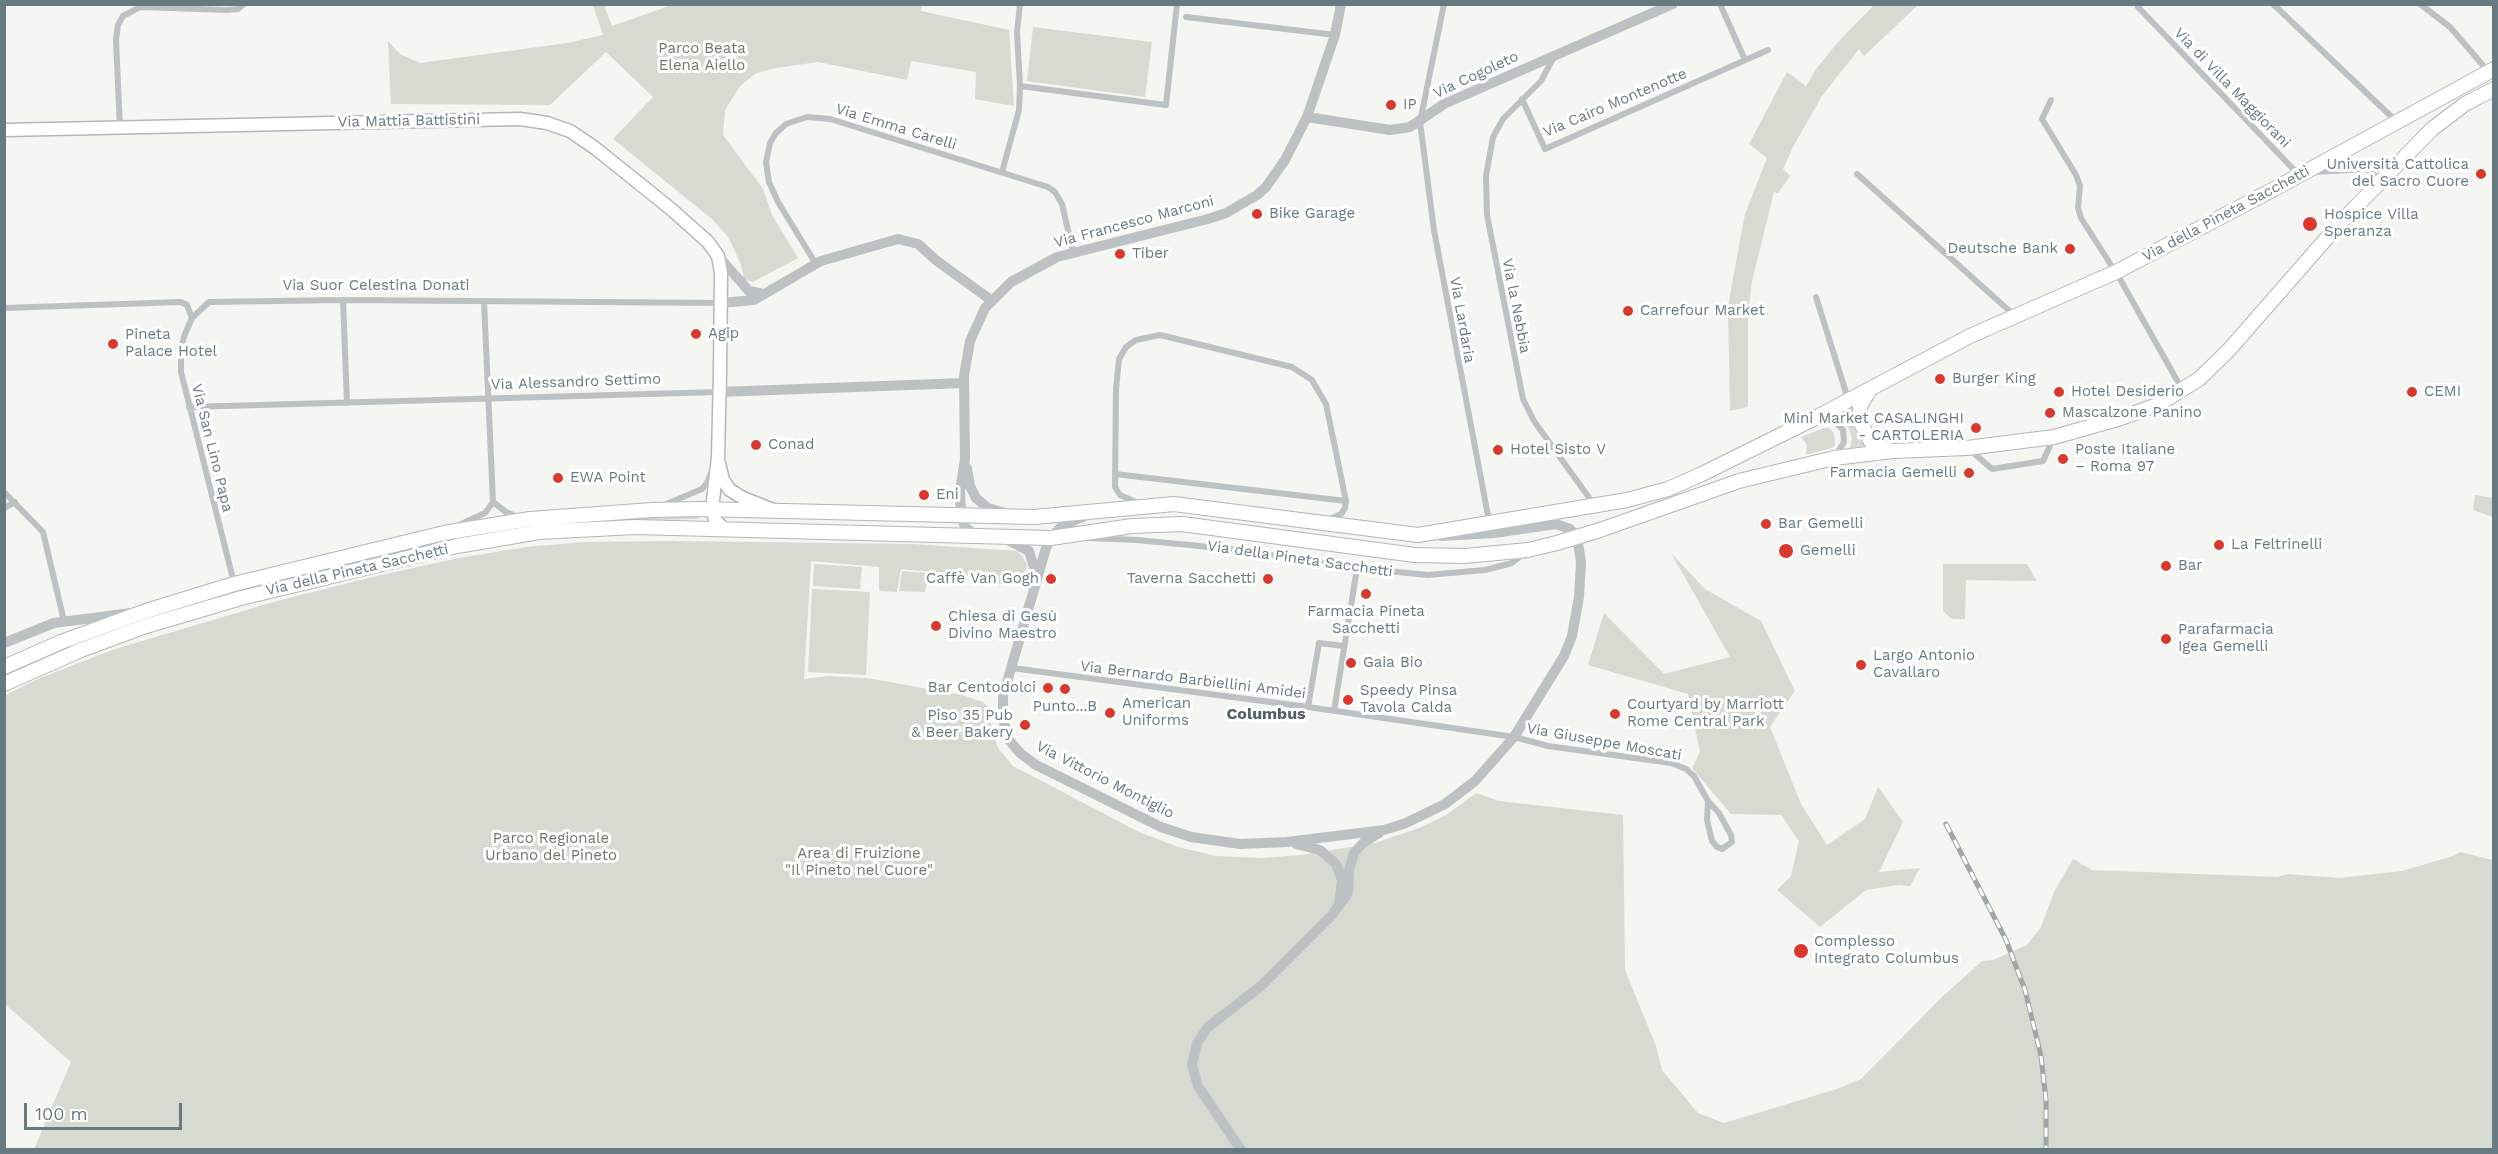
<!DOCTYPE html>
<meta charset="utf-8">
<style>
body{margin:0}
#map{position:relative;width:2498px;height:1154px;overflow:hidden;background:#f5f5f2;font-family:"Work Sans",sans-serif}
canvas{display:block}
.frame{position:absolute;inset:0;border:6px solid #667a81;pointer-events:none}
.scale{position:absolute;left:24px;top:1103px;width:158px;height:27px;box-sizing:border-box;border:3px solid #667a81;border-top:0;padding-left:8px;font-size:18px;line-height:21px;white-space:nowrap;color:#667a81;-webkit-text-stroke:4px #fff;paint-order:stroke}
</style>
<div id="map">
<canvas width="2498" height="1154"></canvas>
<div class="frame"></div>
<div class="scale">100 m</div>
</div>
<script>
const ctx = document.querySelector('canvas').getContext('2d');
ctx.lineJoin = 'round';
function fill(path, color) { ctx.fillStyle = color; ctx.fill(path, 'evenodd'); }
const poly = rows => new Path2D(rows.map(r => 'M' + r).join(''));
function trace(path, color, width, dash) { ctx.strokeStyle = color; ctx.lineWidth = width; ctx.lineCap = dash ? 'butt' : 'round'; ctx.setLineDash(dash || []); ctx.stroke(path); }
function drawText(font, color, halo, rows, align = 'center') {
  ctx.font = font + ' "Work Sans",sans-serif'; ctx.lineWidth = 6; ctx.setLineDash([]); ctx.textBaseline = 'middle'; ctx.strokeStyle = halo; ctx.fillStyle = color; for (const [text, x, y, turn = 0] of rows) {
    ctx.save(); ctx.translate(x, y); ctx.rotate((+turn || 0) * Math.PI / 180); ctx.textAlign = isNaN(turn) ? turn : align; if (halo) ctx.strokeText(text, 0, 0); ctx.fillText(text, 0, 0); ctx.restore();
  }
}
fill(poly([
 [593,5,604,5,612,26,672,5,922,5,921,11,1009,30,1014,106,975,99,976,72,911,61,907,80,818,62,776,68,756,73,740,86,725,110,723,135,763,189,772,215,798,258,753,282,744,279,741,265,729,238,712,219,613,139,653,97,606,52,550,105,391,104,388,41,400,54,420,63,567,43,603,35],
 [1874,5,1918,5,1864,56,1859,49,1822,96,1794,145,1783,169,1790,176,1778,193,1774,192,1752,281,1748,311,1748,407,1730,411,1728,308,1731,289,1745,214,1767,158,1749,144,1787,72,1806,86,1817,68,1838,42],
 [1033,27,1152,42,1145,97,1027,81],
 [1853,406,1854,427,1859,439,1866,446,1850,448,1852,439,1849,429,1837,415],
 [1824,428,1829,428,1834,433,1835,445,1832,448,1806,455,1807,445,1801,437],
 [2475,495,2493,498,2493,517,2473,510],
 [698,516,699,519,615,521,615,519],
 [668,541,913,544,1017,551,1023,557,1027,565,1024,578,1010,584,999,584,999,578,901,569,897,592,879,591,879,567,811,561,804,679,828,676,867,678,962,695,983,702,988,707,993,734,998,748,1013,766,1139,832,1178,847,1216,856,1263,858,1301,855,1375,843,1422,827,1446,815,1476,793,1499,801,1623,815,1625,970,1656,1046,1662,1070,1698,1113,1724,1123,1837,1089,1861,1079,1942,997,1982,961,1993,960,2027,945,2041,927,2054,892,2073,859,2092,870,2277,877,2288,874,2339,878,2402,871,2453,856,2460,852,2493,860,2493,1149,34,1149,71,1062,5,1004,4,696,40,678,115,649,277,601,381,575,459,558,526,547,584,542],
 [1671,553,1705,589,1761,621,1795,691,1770,727,1801,804,1827,845,1865,819,1878,787,1903,822,1879,872,1920,868,1910,886,1899,885,1866,890,1820,927,1777,890,1791,876,1799,841,1781,815,1731,814,1692,768,1700,752,1688,694,1588,665,1604,613,1664,674,1730,657],
 [814,564,862,567,860,589,813,586],
 [1943,564,2027,564,2037,581,1966,580,1965,619,1952,619,1943,611],
 [902,571,929,573,925,592,899,591],
 [812,589,870,592,866,675,808,672]
]), '#d6dad1');
const secondary = poly([
 [4,130,520,119,547,123,570,131,595,148,671,209,708,242,718,256,721,273,720,373,718,457,712,509,715,520,724,529],
 [719,463,723,480,730,490,743,498,771,509]
]);
const primary = poly([
 [1869,391,1860,406,1860,422,1871,442,1889,450],
 [4,667,61,642,146,611,234,584,444,533,530,519,652,510,701,509,1034,517,1174,504,1418,535,1627,500,1668,489,1700,475,1815,418,1970,336,2116,272,2276,188,2494,69],
 [4,684,81,650,146,626,241,598,457,546,539,532,635,527,1051,538,1132,526,1182,524,1415,555,1465,556,1528,550,1557,543,1600,530,1739,481,1834,458,1893,451,1967,448,2054,437,2121,418,2157,405,2199,379,2228,351,2340,223,2432,129,2465,104,2494,89]
]);
trace(secondary, '#b1b7ba', 15);
trace(primary, '#b0b6b8', 16);
trace(poly([
 [1444,4,1420,122,1434,230,1489,521],
 [1720,4,1745,60],
 [2273,4,2396,121],
 [2420,4,2450,27,2488,71],
 [2138,7,2299,175],
 [1186,17,1335,35],
 [1554,57,1541,81,1503,119,1493,137,1486,176,1487,215,1523,399,1534,421,1595,506],
 [1020,86,1166,105,1177,4],
 [1522,99,1545,149,1768,50],
 [2051,100,2042,119,2076,175,2080,186,2078,208,2081,218,2120,279,2183,391],
 [120,128,116,40,118,25,123,16,140,7,227,10,238,9,244,4],
 [1002,172,1019,110,1020,86,1017,32,1020,4],
 [2315,172,2367,169,2381,180],
 [1857,174,2015,316],
 [816,264,778,202,769,182,766,162,770,143,776,133,786,124,807,117,830,119,1048,187,1055,192,1062,204,1073,252],
 [1816,297,1848,399],
 [343,300,347,403],
 [4,308,181,302,187,305,192,318],
 [189,407,719,392],
 [1819,418,1836,423,1843,430,1844,442,1836,455],
 [1970,450,1992,469,2043,461,2054,437],
 [1115,474,1346,501],
 [4,492,43,532,64,621],
 [493,502,506,512,518,517],
 [1140,504,1120,495,1115,487,1116,389,1119,359,1126,347,1136,340,1160,335,1292,367,1312,380,1326,404,1346,501,1345,508,1341,514,1328,520],
 [664,505,702,489,707,483,712,471],
 [4,508,15,502],
 [459,525,485,513,493,502,484,302],
 [1087,538,1137,540,1231,549,1357,568,1428,575,1485,570,1512,563,1526,552],
 [234,583,181,372,181,348,185,334,192,318,209,302,343,300,721,303],
 [1012,668,1308,707,1514,737,1548,746,1671,763,1686,769,1694,776,1708,801,1719,813,1731,835,1732,842,1722,849,1717,847,1712,841,1707,820,1708,801],
 [1308,707,1319,643,1344,646],
 [1334,711,1357,568]
]), '#bcc1c3', 6);
trace(poly([
 [1307,117,1390,130,1410,127,1444,104,1673,4],
 [718,256,749,291,764,294],
 [721,303,754,300,821,261,898,239,918,244,937,261,991,300],
 [719,392,964,383],
 [967,468,970,486,976,498,988,508,1005,513],
 [1087,515,1062,526,1051,538,1046,548,1003,696,1003,720,1009,740,1020,753,1036,765,1161,827,1191,837,1240,844,1287,842,1384,830,1406,823,1445,804,1475,781,1514,737,1564,656,1572,636,1579,597,1581,562,1577,537,1570,529,1556,524,1494,533,1441,536],
 [975,535,965,527,961,516,960,491,965,459,964,376,970,341,985,308,1011,282,1057,257,1208,219,1226,213,1257,195,1266,187,1285,160,1307,117,1335,35,1341,4],
 [1006,539,1029,551,1037,577],
 [4,643,54,623,131,613],
 [1296,844,1320,850,1336,864,1342,880,1339,905],
 [1241,1150,1198,1086,1192,1065,1197,1043,1208,1027,1261,986,1332,915,1348,893,1349,870,1354,853,1364,842,1379,833]
]), '#bcc1c3', 10);
trace(secondary, '#fff', 12);
trace(primary, '#fff', 14);
const rail = poly([
 [1946,824,2006,940,2025,990,2041,1056,2046,1100,2046,1150]
]);
trace(rail, '#9ea6a9', 5);
trace(rail, '#fff', 3, [9]);
for (const [x, y, r, color] of [
 [1391,105,6,"#da382d"],
 [2481,174,6,"#da382d"],
 [1257,214,6,"#da382d"],
 [2310,224,8,"#da382d"],
 [2070,249,6,"#da382d"],
 [1120,254,6,"#da382d"],
 [1628,311,6,"#da382d"],
 [696,334,6,"#da382d"],
 [113,344,6,"#da382d"],
 [1940,379,6,"#da382d"],
 [2059,392,6,"#da382d"],
 [2412,392,6,"#da382d"],
 [2050,413,6,"#da382d"],
 [1976,428,6,"#da382d"],
 [756,445,6,"#da382d"],
 [1498,450,6,"#da382d"],
 [2063,459,6,"#da382d"],
 [1969,473,6,"#da382d"],
 [558,478,6,"#da382d"],
 [924,495,6,"#da382d"],
 [1766,524,6,"#da382d"],
 [2219,545,6,"#da382d"],
 [1786,551,8,"#da382d"],
 [2166,566,6,"#da382d"],
 [1051,579,6,"#da382d"],
 [1268,579,6,"#da382d"],
 [1366,594,6,"#da382d"],
 [936,626,6,"#da382d"],
 [2166,639,6,"#da382d"],
 [1351,663,6,"#da382d"],
 [1861,665,6,"#da382d"],
 [1048,688,6,"#da382d"],
 [1065,689,6,"#da382d"],
 [1348,700,6,"#da382d"],
 [1110,713,6,"#da382d"],
 [1615,714,6,"#da382d"],
 [1025,725,6,"#da382d"],
 [1801,951,8,"#da382d"]
]) { const dot = new Path2D(); dot.arc(x, y, r, 0, 2 * Math.PI); ctx.fillStyle = color; ctx.fill(dot); trace(dot, '#fff', 2); }
drawText('15px', '#6c7964', '#fff', [
 ["Parco Beata",702,49],
 ["Elena Aiello",702,66],
 ["Parco Regionale",551,839],
 ["Urbano del Pineto",551,856],
 ["Area di Fruizione",859,854],
 ["\"Il Pineto nel Cuore\"",859,871]
]);
drawText('15px', '#667a81', '#fff', [
 ["Via Cogoleto",1476,75,-25],
 ["Via di Villa Maggiorani",2232,88,46],
 ["Via Cairo Montenotte",1615,103,-23],
 ["Via Mattia Battistini",409,121,-1],
 ["Via Emma Carelli",896,127,17],
 ["Via della Pineta Sacchetti",2226,214,-28],
 ["Via Francesco Marconi",1134,222,-15],
 ["Via Suor Celestina Donati",376,286],
 ["Via la Nebbia",1516,306,79],
 ["Via Lardaria",1462,320,80],
 ["Via Alessandro Settimo",576,382,-2],
 ["Via San Lino Papa",212,448,76],
 ["Via della Pineta Sacchetti",1300,559,8],
 ["Via della Pineta Sacchetti",357,570,-13],
 ["Via Bernardo Barbiellini Amidei",1193,680,7],
 ["Via Giuseppe Moscati",1604,742,10],
 ["Via Vittorio Montiglio",1105,780,27]
]);
drawText('15px', '#667a81', '#fff', [
 ["IP",1403,105],
 ["Università Cattolica",2469,165,"right"],
 ["del Sacro Cuore",2469,182,"right"],
 ["Bike Garage",1269,214],
 ["Hospice Villa",2324,215],
 ["Speranza",2324,232],
 ["Deutsche Bank",2058,249,"right"],
 ["Tiber",1132,254],
 ["Carrefour Market",1640,311],
 ["Agip",708,334],
 ["Pineta",125,335],
 ["Palace Hotel",125,352],
 ["Burger King",1952,379],
 ["Hotel Desiderio",2071,392],
 ["CEMI",2424,392],
 ["Mascalzone Panino",2062,413],
 ["Mini Market CASALINGHI",1964,419,"right"],
 ["- CARTOLERIA",1964,436,"right"],
 ["Conad",768,445],
 ["Hotel Sisto V",1510,450],
 ["Poste Italiane",2075,450],
 ["– Roma 97",2075,467],
 ["Farmacia Gemelli",1957,473,"right"],
 ["EWA Point",570,478],
 ["Eni",936,495],
 ["Bar Gemelli",1778,524],
 ["La Feltrinelli",2231,545],
 ["Gemelli",1800,551],
 ["Bar",2178,566],
 ["Caffè Van Gogh",1039,579,"right"],
 ["Taverna Sacchetti",1256,579,"right"],
 ["Farmacia Pineta",1366,612,"center"],
 ["Sacchetti",1366,629,"center"],
 ["Chiesa di Gesù",948,617],
 ["Divino Maestro",948,634],
 ["Parafarmacia",2178,630],
 ["Igea Gemelli",2178,647],
 ["Largo Antonio",1873,656],
 ["Cavallaro",1873,673],
 ["Gaia Bio",1363,663],
 ["Bar Centodolci",1036,688,"right"],
 ["Speedy Pinsa",1360,691],
 ["Tavola Calda",1360,708],
 ["American",1122,704],
 ["Uniforms",1122,721],
 ["Courtyard by Marriott",1627,705],
 ["Rome Central Park",1627,722],
 ["Punto...B",1065,707,"center"],
 ["Piso 35 Pub",1013,716,"right"],
 ["& Beer Bakery",1013,733,"right"],
 ["Complesso",1814,942],
 ["Integrato Columbus",1814,959]
], 'left');
drawText('bold 16px', '#536167', '#fff', [
 ["Columbus",1266,714]
]);
</script>
